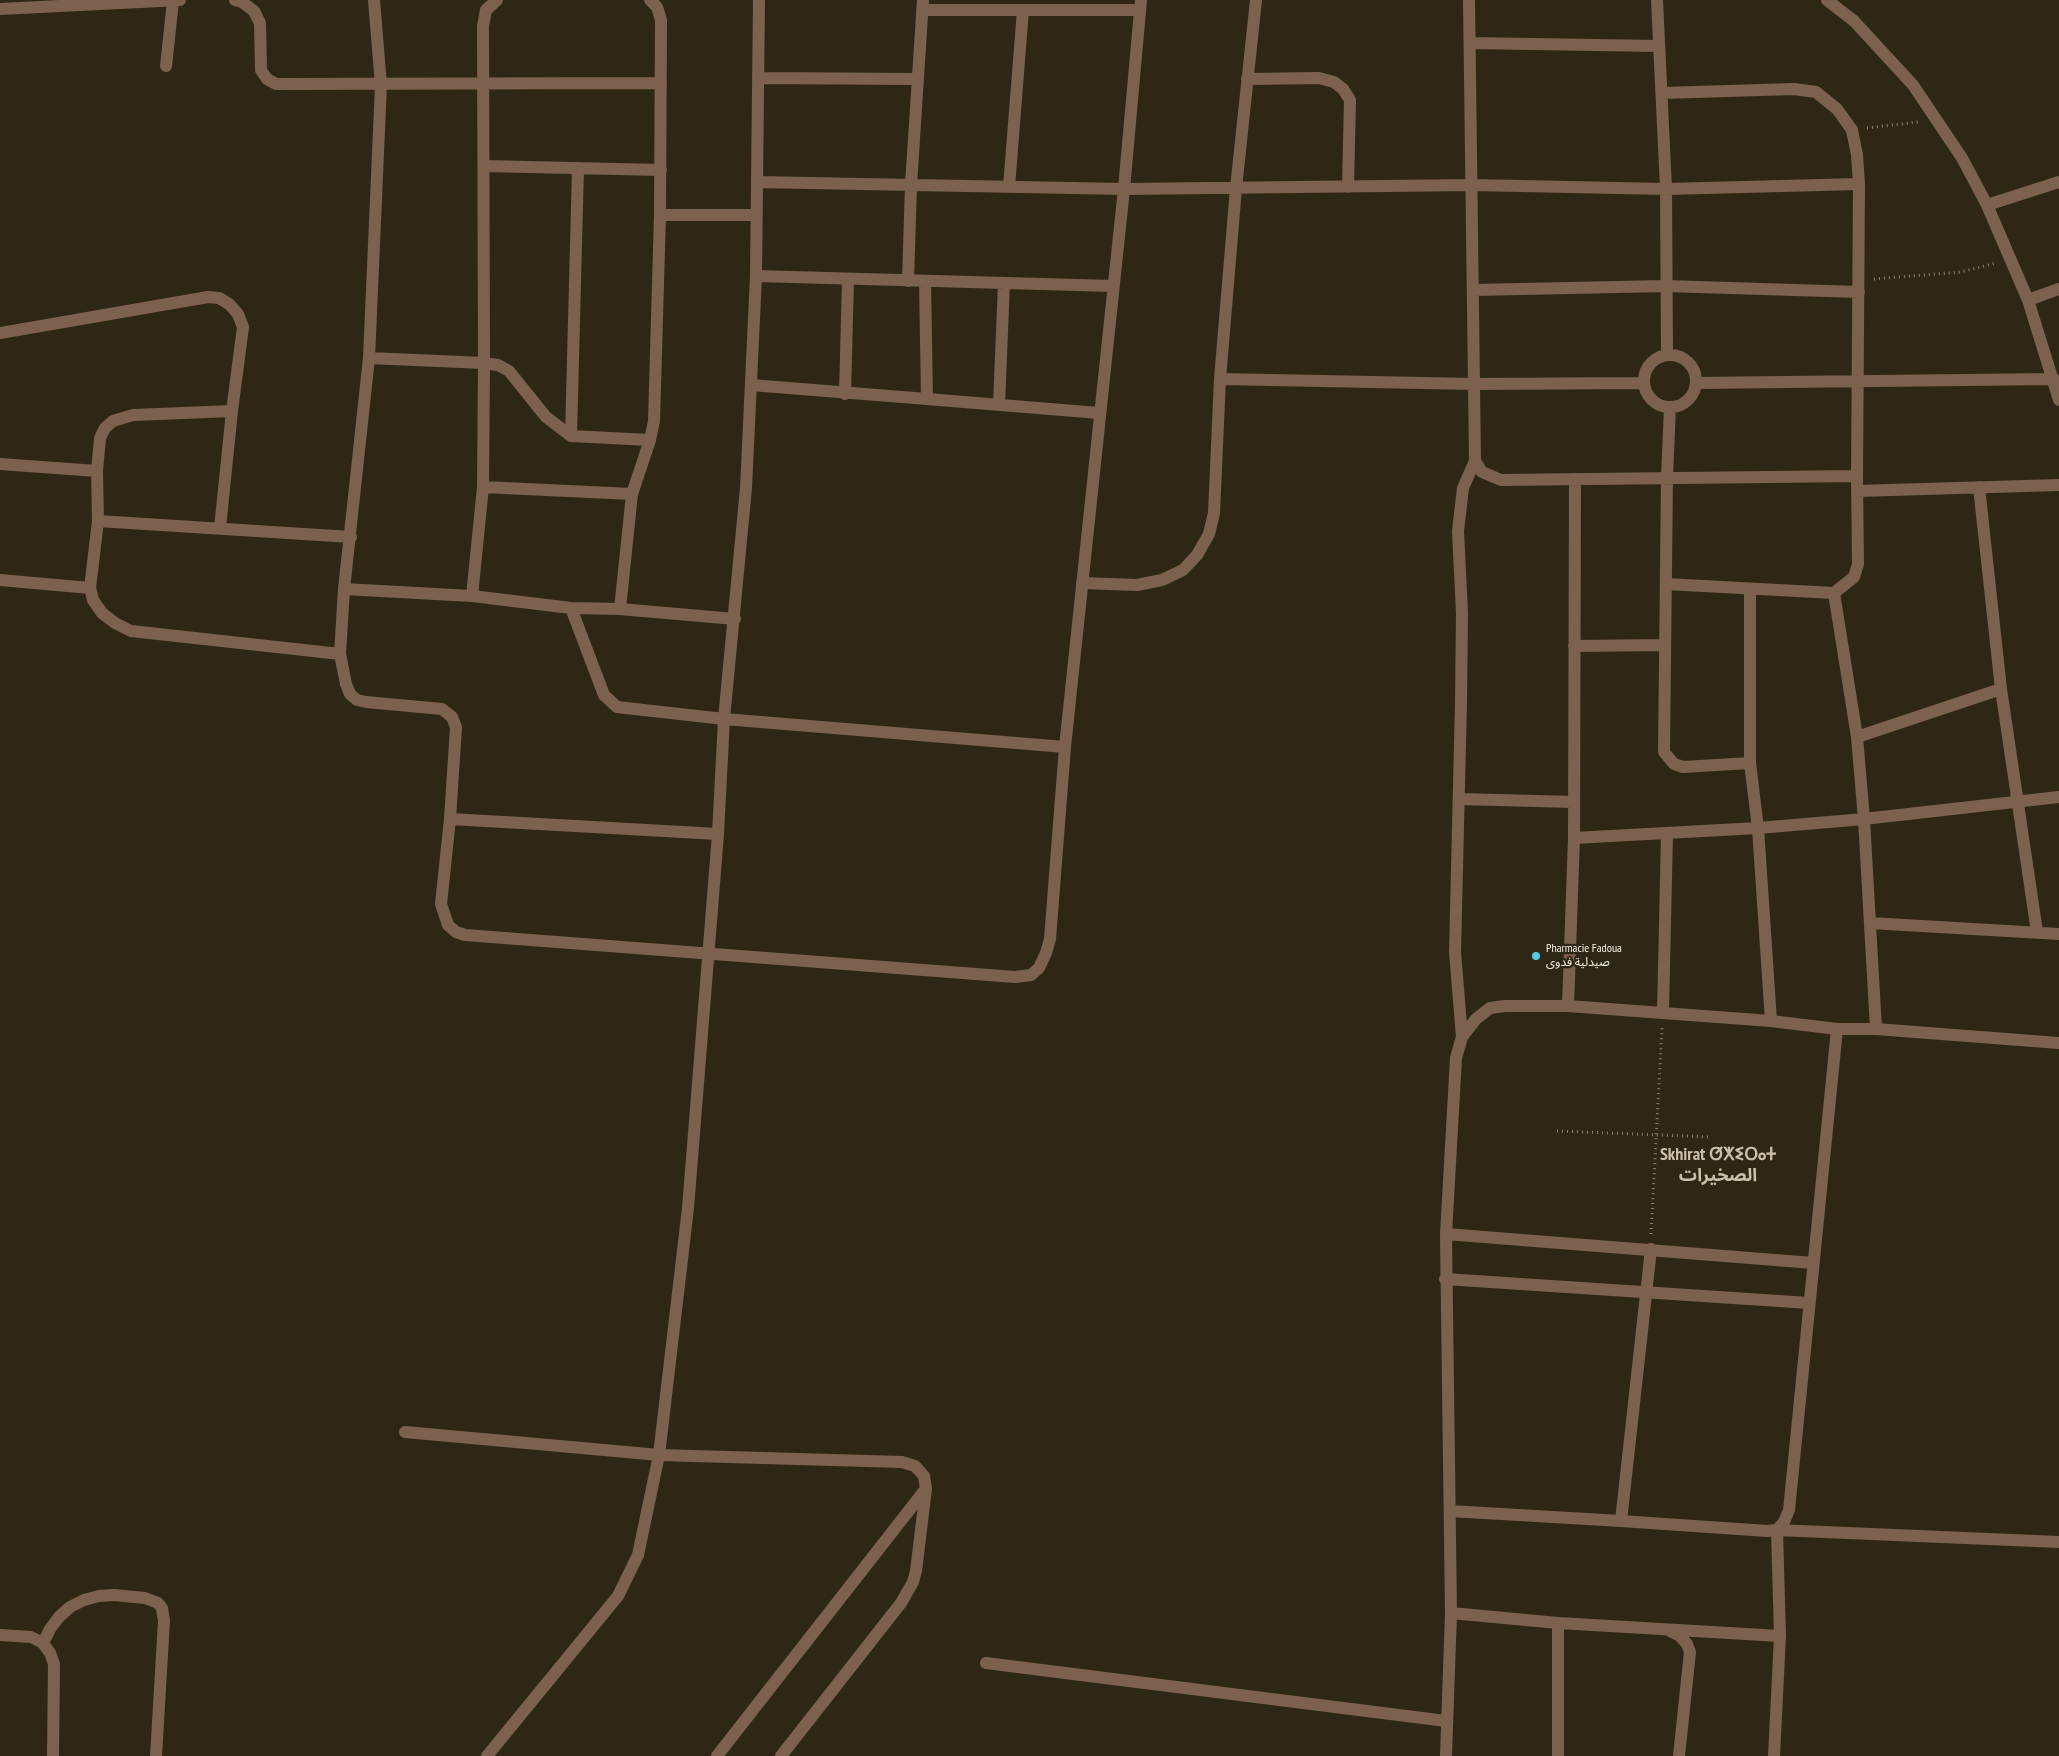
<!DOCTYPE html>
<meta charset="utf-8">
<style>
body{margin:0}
canvas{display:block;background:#2f2716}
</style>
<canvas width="2059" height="1756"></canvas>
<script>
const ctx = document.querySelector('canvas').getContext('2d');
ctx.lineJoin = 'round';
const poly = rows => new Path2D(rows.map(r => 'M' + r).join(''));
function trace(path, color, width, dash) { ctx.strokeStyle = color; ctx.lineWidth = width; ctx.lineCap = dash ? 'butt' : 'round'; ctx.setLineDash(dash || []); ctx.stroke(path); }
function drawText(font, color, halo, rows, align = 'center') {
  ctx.font = font + ' "PT Sans Narrow","Noto Sans Arabic","Noto Sans Tifinagh",sans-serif'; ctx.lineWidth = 4.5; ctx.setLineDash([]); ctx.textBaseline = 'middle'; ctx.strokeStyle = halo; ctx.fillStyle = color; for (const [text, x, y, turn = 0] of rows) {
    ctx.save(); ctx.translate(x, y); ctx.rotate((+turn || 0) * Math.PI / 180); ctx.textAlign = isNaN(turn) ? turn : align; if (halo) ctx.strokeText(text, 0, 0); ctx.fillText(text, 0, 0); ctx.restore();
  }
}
trace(poly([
 [1867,128,1918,122],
 [1874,279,1961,272,1996,263],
 [1557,1131,1711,1137],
 [1651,1234,1662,1028]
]), '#8a8375', 3, [1, 4]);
trace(poly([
 [235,0,242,2,254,11,260,23,261,70,267,79,276,84,661,83],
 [374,0,381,85,369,358,344,589,340,654,346,684,350,694,357,700,366,702,442,709,452,717,456,727,450,819,441,904,448,925,456,932,465,935,1015,977,1031,975,1039,968,1046,953,1050,939,1065,747,1124,189,1141,0],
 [497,0,486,10,483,26,484,363,498,365,509,371,546,417,571,436],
 [650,0,657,7,661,20,660,215,757,215],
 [1256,0,1236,188,1220,379,1474,384,1643,383],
 [1469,0,1475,461,1482,472,1501,480,1857,476],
 [1657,0,1666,189,1667,354],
 [1827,0,1854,21,1913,85,1962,158,1987,205,2028,300,2059,400],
 [0,9,180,0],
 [922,10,1140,10],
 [1470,43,1658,46],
 [166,66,173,1],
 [758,78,918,79],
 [1247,79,1319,78,1334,82,1343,89,1350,100,1348,187],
 [1662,93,1794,89,1816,92,1837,109,1852,130,1857,155,1859,184],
 [484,166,661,170],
 [578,168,571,436,650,440],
 [757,182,1124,189,1472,185,1666,189,1859,184,1857,476,1858,564,1854,577,1834,593,1666,584],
 [1009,187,1023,10],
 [1987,205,2059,182],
 [756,276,1113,286],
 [908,281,911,185,923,0],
 [1473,290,1665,286,1859,292],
 [2028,300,2059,289],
 [0,333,208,297,219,298,229,304,238,314,243,327,232,411,220,528],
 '1644 381a26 26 0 1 1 52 0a26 26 0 1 1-52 0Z',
 [369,358,484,363,483,487,472,596],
 [1696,383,2054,379],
 [751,385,927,399,925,281],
 [845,394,848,279],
 [927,399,1099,413],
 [999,405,1004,283],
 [1670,407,1667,477,1664,752,1674,764,1683,767,1750,763],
 [0,464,97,471,98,521,351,537],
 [97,471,100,438,105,428,113,421,133,415,232,411],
 [483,487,632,494,620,609],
 [1979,487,2001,689,2037,932],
 [1857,491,2059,485],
 [632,494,650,440,654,421,660,215],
 [98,521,90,588,93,600,102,613,115,623,131,631,340,654],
 [0,580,90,588],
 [1082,583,1137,585,1162,580,1183,570,1197,555,1209,534,1214,513,1220,379],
 [344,589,472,596,571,608,620,609,735,619],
 [1834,593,1857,737],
 [571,608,604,695,617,707,724,719,1065,747],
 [1574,646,1665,645],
 [1459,799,1574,802],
 [450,819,718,834],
 [1574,838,1575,479],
 [1870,923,2059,934],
 [1568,1006,1574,838,1758,828,1864,819,2059,797],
 [1663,1013,1667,833],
 [1771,1021,1837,1029,1789,1510,1784,1522,1777,1530,1780,1636,1774,1756],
 [1837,1029,1876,1029,2059,1043],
 [1876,1029,1864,819,1857,737,2001,689],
 [1462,1037,1455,952,1461,702,1462,613,1458,531,1463,488,1475,461],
 [1446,1234,1813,1263],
 [1445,1279,1809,1303],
 [405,1432,659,1455,902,1462,915,1466,924,1476,926,1489,916,1571,913,1582,901,1603,781,1756],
 [1450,1511,1621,1521,1767,1531,1777,1530,2059,1542],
 [1621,1521,1651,1249],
 [1451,1613,1558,1623,1780,1636],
 [1670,1631,1680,1636,1687,1644,1690,1652,1679,1756],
 [0,1635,31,1637,43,1643,50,1653,54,1664,53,1756],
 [43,1643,50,1629,59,1617,70,1607,84,1600,99,1596,114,1595,145,1598,158,1603,162,1608,164,1621,156,1756],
 [986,1663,1446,1721],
 [487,1756,618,1596,638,1555,659,1455,688,1208,718,834,724,719,746,488,756,276,759,0],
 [717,1756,925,1490],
 [1446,1756,1451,1613,1446,1234,1456,1058,1462,1037,1476,1019,1490,1008,1505,1006,1568,1006,1771,1021,1758,828,1750,763,1750,589],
 [1558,1756,1558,1623]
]), '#7c614e', 12);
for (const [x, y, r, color] of [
 [1536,956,5,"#55cadf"]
]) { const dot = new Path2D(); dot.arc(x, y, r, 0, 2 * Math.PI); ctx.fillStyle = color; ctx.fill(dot); trace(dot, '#2f2716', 2); }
drawText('12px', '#f5f0e6', '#2f2716', [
 ["Pharmacie Fadoua",1546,949],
 ["صيدلية فدوى",1546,963]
], 'left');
drawText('bold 18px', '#cabfab', '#2f2716', [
 ["Skhirat ⵚⵅⵉⵔⴰⵜ",1718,1155],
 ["الصخيرات",1718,1176]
]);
</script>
